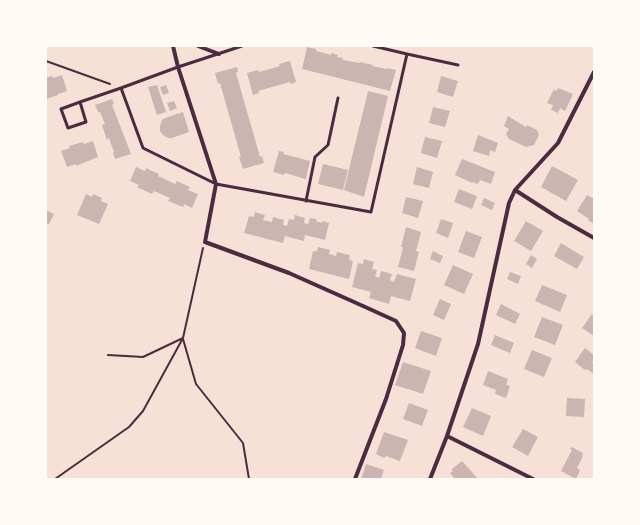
<!DOCTYPE html>
<style>
body{margin:0}
#map{position:relative;width:640px;height:525px;overflow:hidden;background:#f7e1d7;font-family:"Libre Baskerville",serif}
canvas{display:block}
.frame{position:absolute;inset:0;border:47px solid #fffaf5;pointer-events:none}
</style>
<div id="map">
<canvas width="640" height="525"></canvas>
<div class="frame"></div>
</div>
<script>
const ctx = document.querySelector('canvas').getContext('2d');
ctx.lineJoin = 'round';
function fill(path, color) { ctx.fillStyle = color; ctx.fill(path, 'evenodd'); }
const poly = rows => new Path2D(rows.map(r => 'M' + r).join(''));
function trace(path, color, width, dash) { ctx.strokeStyle = color; ctx.lineWidth = width; ctx.lineCap = dash ? 'butt' : 'round'; ctx.setLineDash(dash || []); ctx.stroke(path); }
fill(poly([
 [307,47,316,49,316,51,331,55,331,53,338,55,337,57,343,58,343,60,359,63,360,62,373,65,372,66,387,69,387,68,396,70,390,91,302,69],
 [290,61,296,82,291,84,290,82,258,91,259,93,253,95,247,73,258,70,259,72,280,66,279,64],
 [237,67,238,72,236,73,260,157,262,156,264,163,243,169,239,157,241,157,220,83,218,84,215,73],
 [62,75,67,91,58,94,58,95,46,99,46,78,52,76,53,78],
 [441,76,458,81,453,97,437,92],
 [157,85,166,112,157,115,148,87],
 [166,85,169,93,163,95,160,87],
 [558,88,573,94,565,111,560,108,558,113,551,110,553,105,547,103,554,89,556,91],
 [368,91,388,96,364,197,344,190],
 [112,99,114,104,112,105,131,154,115,159,113,152,114,152,109,138,107,140,102,125,105,124,100,112,98,112,95,105],
 [174,101,177,108,170,111,167,103],
 [433,107,450,111,445,127,429,123],
 [183,112,189,132,172,138,168,138,163,135,160,131,160,126,162,120,165,118],
 [508,116,526,127,527,125,537,130,539,135,534,145,526,147,509,139,506,134,509,129,504,126],
 [478,135,498,143,495,152,490,150,489,156,473,151],
 [425,137,442,141,437,158,421,153],
 [93,141,98,157,76,166,76,164,67,167,61,151,70,148,69,146,83,142,84,144],
 [279,151,284,152,283,154,310,161,306,179,285,173,284,175,273,172],
 [462,159,495,172,491,184,480,180,478,184,473,182,472,183,455,175],
 [323,164,348,170,343,190,318,184],
 [552,166,578,180,566,201,541,187],
 [136,167,145,171,146,168,159,174,158,176,175,184,177,181,190,187,188,190,198,194,192,208,184,204,183,207,168,201,170,198,154,191,152,194,137,187,139,185,130,181],
 [417,167,433,172,429,188,413,184],
 [459,189,477,196,472,209,454,202],
 [86,194,92,197,93,194,102,198,101,201,108,204,99,224,77,215],
 [587,195,594,199,594,224,588,220,589,219,577,211],
 [406,197,423,201,418,218,402,213],
 [484,198,495,203,492,210,481,205],
 [46,210,54,214,49,224,46,223],
 [255,212,265,215,263,220,272,222,273,217,284,220,283,225,287,226,289,219,294,220,295,215,305,218,304,223,308,224,310,218,317,219,316,221,322,223,322,221,329,223,325,240,305,235,304,241,285,236,283,243,244,233,249,216,254,217],
 [441,219,453,223,448,238,436,233],
 [526,221,543,231,531,251,514,241],
 [406,227,421,232,416,251,419,252,414,271,398,267,403,247,401,247],
 [466,231,482,237,474,258,458,252],
 [561,243,584,257,577,269,554,256],
 [318,247,330,250,329,254,336,256,337,252,350,255,349,260,353,261,349,279,309,269,313,251,317,251],
 [433,251,443,256,440,263,430,259],
 [531,255,537,259,532,268,526,264],
 [364,259,374,262,372,269,377,270,375,276,379,278,381,271,392,274,390,280,394,282,397,274,416,279,410,301,391,296,389,304,369,298,371,292,352,287,358,263,363,264],
 [453,265,473,274,464,294,444,285],
 [510,272,521,276,518,284,507,279],
 [542,285,567,295,560,312,535,301],
 [440,299,451,304,444,320,433,315],
 [501,304,520,314,515,324,496,315],
 [592,314,594,316,594,336,582,328],
 [542,317,563,325,555,345,534,337],
 [421,331,442,338,436,356,415,348],
 [495,335,514,343,510,353,491,345],
 [585,348,594,355,594,359,592,363,594,364,594,374,587,369,585,370,575,362],
 [532,350,552,358,544,377,524,369],
 [403,362,431,371,423,394,395,385],
 [488,371,508,379,506,385,510,386,506,398,495,394,496,390,483,385],
 [567,398,585,399,584,417,566,416],
 [409,403,428,410,422,426,403,419],
 [472,408,491,416,483,436,463,427],
 [523,429,538,437,528,456,512,447],
 [384,432,408,440,400,461,386,456,384,458,376,454],
 [572,447,583,453,582,455,583,456,577,468,580,470,576,479,561,471,572,450,570,449],
 [462,461,463,462,478,479,455,479,450,473,453,471,452,469],
 [366,464,384,470,381,479,361,479]
]), '#ccb4b1');
trace(poly([
 [46,61,110,84],
 [183,339,196,384,243,443,249,479],
 [108,355,143,357,183,338,203,248],
 [55,479,129,427,143,411,183,338]
]), '#4a2c40', 2);
trace(poly([
 [407,54,458,65],
 [121,88,143,148,216,184,371,212,407,54,373,46],
 [80,102,86,122,68,128,61,109,80,102,121,88,178,67,242,46],
 [306,201,315,157,328,145,338,98]
]), '#4a2c40', 3);
trace(poly([
 [173,46,178,67,216,184,205,242,289,273,363,306,396,321,404,333,403,345,386,399,355,479],
 [198,46,219,54],
 [515,190,557,217,594,238],
 [447,436,533,479],
 [430,479,447,436,478,344,509,203,515,190,558,143,594,72]
]), '#4a2c40', 4);
</script>
